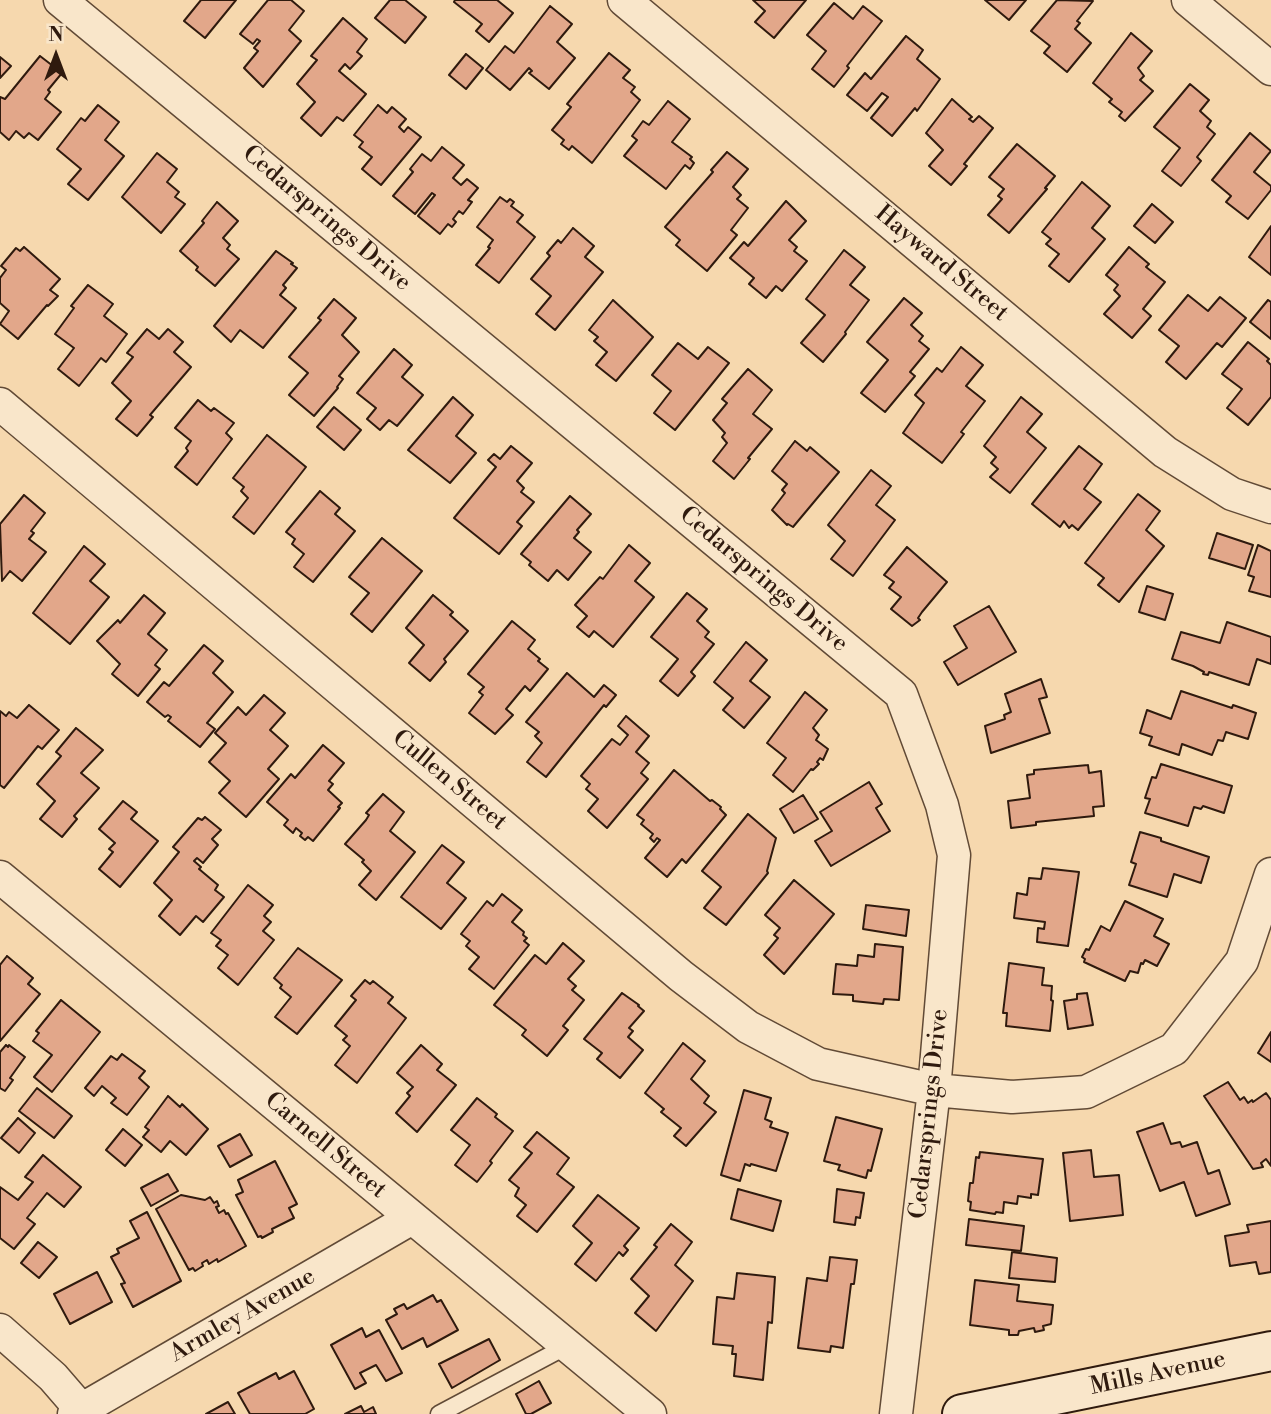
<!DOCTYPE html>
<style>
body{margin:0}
#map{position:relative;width:1271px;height:1414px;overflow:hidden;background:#f6d8ae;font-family:"Libre Bodoni",serif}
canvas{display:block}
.north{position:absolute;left:21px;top:21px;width:70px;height:70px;-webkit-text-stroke:5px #f9e6ca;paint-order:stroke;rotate:0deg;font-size:19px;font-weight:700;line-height:28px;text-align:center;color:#2f1a0e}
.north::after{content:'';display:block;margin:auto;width:24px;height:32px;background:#2f1a0e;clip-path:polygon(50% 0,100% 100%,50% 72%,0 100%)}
</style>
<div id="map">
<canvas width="1271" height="1414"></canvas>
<div class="north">N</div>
</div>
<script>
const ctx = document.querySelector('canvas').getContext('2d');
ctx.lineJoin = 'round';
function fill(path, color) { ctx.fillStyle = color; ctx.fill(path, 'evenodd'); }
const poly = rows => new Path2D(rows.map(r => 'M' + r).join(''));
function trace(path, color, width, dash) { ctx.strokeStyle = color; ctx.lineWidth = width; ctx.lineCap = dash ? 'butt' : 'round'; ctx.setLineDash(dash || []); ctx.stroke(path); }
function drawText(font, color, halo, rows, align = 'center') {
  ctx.font = font + ' "Libre Bodoni",serif'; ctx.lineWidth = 5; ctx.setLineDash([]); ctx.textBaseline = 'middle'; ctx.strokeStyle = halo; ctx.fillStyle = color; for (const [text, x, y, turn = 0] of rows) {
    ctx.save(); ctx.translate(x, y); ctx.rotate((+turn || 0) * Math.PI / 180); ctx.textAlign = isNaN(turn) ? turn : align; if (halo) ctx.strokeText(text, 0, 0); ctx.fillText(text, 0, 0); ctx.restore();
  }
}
const building = poly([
 [201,0,236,0,205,38,184,21,201,0],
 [268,0,291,0,304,11,289,30,301,41,263,87,244,68,258,51,254,48,260,41,257,39,253,44,240,34,268,0],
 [390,0,405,0,426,17,405,43,375,18,390,0],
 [455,0,497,0,513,13,489,42,476,31,482,24,454,2,455,0],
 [753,0,806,0,774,38,755,22,765,11,753,0],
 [985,0,1026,0,1009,20,985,0],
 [1057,0,1093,1,1077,21,1080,23,1075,29,1091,43,1067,72,1044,53,1050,46,1031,31,1057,0],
 [834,3,853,19,863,6,882,21,847,66,849,68,834,87,812,69,826,51,807,35,834,3],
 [550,6,572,24,557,42,575,58,549,89,529,73,532,71,529,68,510,90,486,70,505,46,514,53,550,6],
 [343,18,367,39,357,52,362,56,350,69,345,64,339,71,366,94,343,121,337,117,321,136,301,118,315,102,297,84,317,60,311,56,343,18],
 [1131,33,1152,51,1138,68,1144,76,1140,80,1153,91,1125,121,1119,116,1122,112,1109,102,1112,99,1093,83,1131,33],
 [906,36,923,50,917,59,940,79,917,111,915,108,892,136,871,118,888,97,882,93,867,111,847,95,865,73,871,79,906,36],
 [609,53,630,70,623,78,635,87,631,92,640,100,592,163,572,146,569,150,561,144,564,140,552,130,571,107,567,104,609,53],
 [466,54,483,68,466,89,449,75,466,54],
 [40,56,62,73,48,90,50,92,45,99,61,112,38,140,29,133,24,138,16,131,9,140,0,132,0,97,5,99,40,56],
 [0,57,11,66,0,78,0,57],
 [1190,84,1209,100,1200,111,1211,121,1207,127,1215,134,1197,157,1201,161,1181,186,1162,171,1180,148,1154,127,1190,84],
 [952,99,972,117,969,119,973,122,979,116,993,128,964,164,967,166,951,185,929,166,943,150,926,133,952,99],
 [668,101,690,119,672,142,692,157,690,159,694,163,690,169,685,165,666,189,624,156,637,140,632,136,643,121,649,125,668,101],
 [98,105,119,122,105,140,124,156,88,200,68,184,81,169,57,149,81,118,85,121,98,105],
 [378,105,387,113,392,107,406,119,399,127,404,132,408,127,421,137,381,185,362,169,372,157,359,147,363,142,354,135,378,105],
 [1250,133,1271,151,1254,172,1271,186,1271,190,1248,219,1226,202,1231,196,1212,180,1250,133],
 [1017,144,1055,176,1045,188,1047,189,1009,233,988,215,1002,199,998,196,1004,189,989,177,1017,144],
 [442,147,464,165,453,178,461,185,467,179,478,188,468,200,472,202,463,214,459,211,453,219,456,222,452,227,448,224,440,234,418,216,435,195,432,193,415,214,393,196,413,172,410,169,422,154,431,161,442,147],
 [727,152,748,169,733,187,741,195,737,199,748,208,731,230,737,235,707,271,676,245,680,240,665,227,713,172,711,170,727,152],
 [157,153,177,169,167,182,179,192,175,197,185,204,161,233,122,197,157,153],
 [1082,182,1110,206,1092,228,1105,239,1069,282,1049,266,1059,254,1046,244,1051,239,1042,232,1082,182],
 [500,197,507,202,510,199,514,202,511,206,523,215,517,222,535,237,499,283,476,265,490,248,488,247,493,240,477,227,500,197],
 [786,201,806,221,789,240,797,247,794,251,807,261,782,291,776,286,766,298,749,284,754,278,730,258,744,242,748,246,786,201],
 [217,202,238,221,223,238,230,245,227,249,239,259,215,286,196,270,198,267,180,251,204,223,202,221,217,202],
 [1152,204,1173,222,1155,243,1134,226,1152,204],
 [1271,226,1271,275,1249,257,1271,226],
 [573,228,594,246,585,257,603,272,555,330,536,314,551,296,531,279,550,256,547,253,558,240,561,243,573,228],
 [24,247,60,279,50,290,58,296,48,306,47,305,18,339,0,324,9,311,0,303,0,278,6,270,1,266,16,248,20,251,24,247],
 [1129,247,1149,264,1146,267,1165,282,1143,309,1151,316,1132,338,1104,314,1120,296,1114,290,1118,285,1106,275,1129,247],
 [844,250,865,267,850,285,869,300,845,332,846,334,823,362,801,343,825,315,806,299,844,250],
 [276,251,293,263,291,264,297,268,283,285,286,288,280,295,296,308,263,348,240,330,231,342,214,326,276,251],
 [88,285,113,304,104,316,127,334,106,362,101,358,79,386,58,369,74,348,55,334,74,308,71,306,88,285],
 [1188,295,1208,311,1220,297,1246,318,1222,347,1217,343,1186,379,1166,362,1179,346,1159,330,1188,295],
 [904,298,922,313,911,325,923,336,919,341,929,349,910,372,915,376,885,412,861,393,888,360,867,342,904,298],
 [334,299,356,318,342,335,359,352,339,376,343,379,337,387,338,388,314,416,289,395,308,373,289,357,321,320,318,318,334,299],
 [613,300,653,337,616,381,596,365,607,352,594,341,598,337,589,330,613,300],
 [1268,300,1271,302,1271,339,1250,322,1268,300],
 [147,329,159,339,168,329,183,342,174,352,191,367,150,415,153,417,137,436,116,419,131,401,112,383,133,357,127,353,147,329],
 [1248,342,1269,359,1267,361,1271,365,1271,397,1248,425,1227,408,1242,389,1222,374,1248,342],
 [678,343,698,359,708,347,729,363,675,430,654,413,671,391,652,375,678,343],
 [961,347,983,365,966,386,985,401,961,432,964,434,942,463,903,433,924,403,915,395,937,368,942,372,961,347],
 [394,349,412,365,402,377,423,395,397,426,389,420,380,430,367,419,376,408,357,393,394,349],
 [748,369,772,390,753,414,772,429,748,458,750,459,734,479,713,461,727,443,722,437,725,433,713,420,727,403,722,399,748,369],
 [453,397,473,415,456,436,476,453,450,483,408,450,453,397],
 [1021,397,1042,414,1027,432,1046,448,1010,493,990,477,998,469,991,463,996,457,984,446,1021,397],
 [198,400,211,411,214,408,234,423,226,433,232,439,197,485,175,467,188,451,186,448,191,441,175,428,198,400],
 [334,407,361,430,344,450,317,427,334,407],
 [267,435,306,467,254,534,233,517,248,498,241,491,244,487,233,478,267,435],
 [795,441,807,451,810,447,839,472,793,527,788,524,787,525,772,510,785,493,782,490,787,484,772,471,795,441],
 [511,446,532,463,517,481,524,488,521,492,534,502,517,522,522,526,499,554,454,518,496,467,488,460,494,454,500,459,511,446],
 [1079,446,1102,464,1084,489,1101,502,1078,530,1072,525,1069,528,1064,521,1060,527,1032,504,1079,446],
 [871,470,891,486,876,505,895,520,853,576,831,559,845,541,828,525,871,470],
 [320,491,340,508,335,514,355,531,313,582,294,567,304,554,292,544,295,539,286,532,320,491],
 [1138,494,1160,511,1146,530,1164,546,1119,602,1098,585,1104,578,1085,563,1138,494],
 [24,495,45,513,31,531,34,533,29,539,46,552,22,581,10,571,2,581,0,524,24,495],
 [570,496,591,514,577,530,579,532,574,538,591,552,568,580,557,570,548,581,529,565,531,562,521,554,570,496],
 [1217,533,1253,545,1245,569,1209,558,1217,533],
 [382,538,422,571,372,632,351,614,369,593,349,577,382,538],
 [629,545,650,563,635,581,654,597,613,647,594,631,589,637,577,627,587,616,575,605,600,577,603,579,629,545],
 [1258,545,1271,551,1271,597,1249,591,1254,577,1248,575,1258,545],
 [84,546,105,564,90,581,109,597,70,644,33,613,84,546],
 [907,547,947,582,922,612,918,618,920,620,912,626,891,609,901,597,889,588,894,582,884,575,907,547],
 [1147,586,1173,594,1165,620,1139,612,1147,586],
 [687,593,707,609,697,621,709,632,705,637,714,644,691,672,695,676,678,696,660,681,678,659,651,637,687,593],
 [144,595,165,613,148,634,167,650,155,665,160,669,138,696,112,674,120,664,97,641,118,620,120,623,144,595],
 [433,595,453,612,450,615,468,631,444,659,446,662,430,681,409,663,424,645,406,628,433,595],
 [989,606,1016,652,958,685,944,662,967,648,954,626,989,606],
 [512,621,535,640,528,649,540,659,538,661,548,669,530,691,525,686,506,709,513,715,495,734,469,713,483,695,479,692,484,687,468,674,512,621],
 [1227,622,1271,637,1271,664,1257,659,1249,685,1209,672,1208,675,1203,674,1204,672,1193,666,1172,659,1181,632,1220,643,1227,622],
 [746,642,767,660,750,681,770,697,744,728,723,710,733,698,714,682,746,642],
 [204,645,223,661,213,673,233,692,207,723,215,729,200,747,168,721,171,717,168,715,165,717,147,702,164,682,169,686,204,645],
 [567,673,594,697,604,685,616,695,606,707,604,705,546,777,527,762,542,743,535,736,539,732,526,722,567,673],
 [1041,679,1047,697,1039,699,1050,733,991,753,985,726,1005,719,1004,715,1011,712,1005,694,1041,679],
 [1181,691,1232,708,1233,705,1256,713,1248,739,1226,732,1223,741,1218,740,1212,755,1182,744,1179,755,1149,745,1152,737,1140,733,1147,710,1171,719,1181,691],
 [805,692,827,710,813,728,819,735,816,740,828,749,823,760,820,758,817,762,819,764,813,770,811,769,793,792,773,775,786,758,767,743,805,692],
 [264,695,285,713,270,730,288,746,268,769,279,779,246,817,219,793,230,781,209,762,226,743,215,733,238,707,246,715,264,695],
 [29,705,59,730,42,749,38,746,4,788,0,785,0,711,6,716,9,712,17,718,29,705],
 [626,716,649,736,636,752,649,763,641,773,648,779,607,828,588,811,598,799,586,789,590,784,581,776,612,739,620,745,628,735,618,726,626,716],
 [76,728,103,750,81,773,99,788,74,816,77,819,62,837,40,819,55,801,37,784,61,756,56,752,76,728],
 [323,745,344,763,329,781,333,784,328,790,342,803,338,807,340,808,313,841,308,837,305,840,300,836,302,833,296,828,293,833,284,825,288,820,267,802,291,774,295,778,323,745],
 [1161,764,1232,786,1224,813,1203,806,1201,809,1194,807,1188,826,1145,813,1150,799,1145,798,1152,777,1156,778,1161,764],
 [1088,765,1089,773,1101,771,1104,806,1093,807,1094,816,1036,822,1036,825,1011,828,1008,801,1030,798,1027,775,1034,774,1034,770,1088,765],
 [674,770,710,801,712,800,721,807,720,809,726,815,686,863,682,859,667,877,645,858,660,840,657,838,654,842,650,838,653,834,641,824,644,820,637,815,674,770],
 [869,782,882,804,876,808,890,831,831,866,815,841,832,831,820,812,869,782],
 [383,794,404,812,390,831,415,852,376,900,359,885,371,871,362,862,364,860,345,844,366,820,369,815,366,813,383,794],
 [803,795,818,819,794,833,780,809,803,795],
 [123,801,137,812,131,819,158,841,120,887,99,869,113,852,109,849,115,843,99,829,123,801],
 [748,814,776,838,767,871,768,873,726,925,704,908,721,887,702,871,748,814],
 [205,817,221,830,212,839,218,845,203,863,197,858,194,861,201,867,199,869,218,885,215,890,224,897,203,922,196,916,180,935,159,916,172,900,154,883,179,852,173,847,198,818,202,820,205,817],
 [1140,832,1161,838,1161,841,1209,857,1201,883,1174,874,1167,897,1129,885,1136,864,1131,862,1140,832],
 [442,845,464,862,447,883,466,898,441,929,401,897,442,845],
 [1043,868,1079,872,1068,946,1037,942,1038,928,1044,929,1045,922,1014,918,1017,893,1027,895,1029,878,1041,879,1043,868],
 [794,880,834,914,784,974,764,955,778,938,774,935,780,928,765,915,794,880],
 [248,885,273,905,264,916,271,922,263,931,274,940,238,985,218,968,228,955,216,946,221,940,211,933,248,885],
 [502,894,522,910,512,922,524,932,523,935,527,938,524,941,529,945,494,989,469,969,479,957,466,946,470,941,461,934,487,901,493,906,502,894],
 [1125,901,1163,919,1154,936,1169,944,1157,966,1145,960,1143,964,1141,963,1138,973,1130,971,1125,981,1084,962,1085,959,1082,957,1086,949,1089,950,1101,926,1110,931,1125,901],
 [866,905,909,910,906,936,863,929,866,905],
 [563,943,584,961,568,979,576,986,572,990,584,1000,563,1026,568,1030,547,1056,522,1035,526,1030,494,1005,535,955,546,964,563,943],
 [875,944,903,947,899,1000,884,999,883,1004,853,1001,853,995,833,994,836,964,857,966,858,955,874,957,875,944],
 [298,948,342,980,297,1034,275,1017,291,997,280,988,282,985,274,978,298,948],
 [7,956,33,978,28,984,40,994,0,1041,0,965,7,956],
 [1009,963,1044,968,1042,985,1052,986,1051,1000,1053,1001,1050,1031,1006,1026,1007,1013,1003,1013,1009,963],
 [365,980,370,984,373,981,393,997,388,1003,406,1018,357,1083,335,1065,350,1046,343,1040,347,1036,335,1026,356,1000,351,996,365,980],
 [622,993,639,1005,638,1006,644,1011,629,1028,633,1031,628,1037,643,1050,620,1078,597,1059,602,1053,584,1039,622,993],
 [1087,993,1093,1025,1068,1029,1064,1001,1077,999,1077,994,1087,993],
 [61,1000,100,1032,52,1092,34,1077,52,1055,33,1041,39,1033,36,1031,61,1000],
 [1271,1032,1271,1062,1258,1053,1271,1032],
 [683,1043,705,1061,691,1079,709,1096,704,1103,716,1112,686,1146,674,1136,681,1128,661,1112,664,1109,645,1093,683,1043],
 [6,1045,8,1047,9,1045,25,1057,10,1078,13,1080,5,1091,0,1088,0,1052,6,1045],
 [421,1045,442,1064,437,1070,456,1085,417,1132,396,1113,410,1096,407,1093,413,1087,397,1073,421,1045],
 [122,1054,145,1071,139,1078,149,1087,127,1115,111,1103,116,1098,102,1086,94,1096,85,1088,111,1056,117,1060,122,1054],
 [1228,1082,1240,1100,1244,1097,1248,1103,1252,1100,1253,1102,1266,1093,1271,1100,1271,1166,1266,1159,1261,1163,1263,1167,1253,1169,1204,1096,1228,1082],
 [37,1088,72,1116,54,1138,19,1111,37,1088],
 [744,1090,771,1098,765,1119,772,1122,770,1127,788,1133,776,1171,751,1164,750,1166,745,1164,740,1181,721,1175,744,1090],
 [168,1096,180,1107,182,1104,208,1129,186,1155,170,1141,161,1152,143,1137,149,1130,145,1127,168,1096],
 [477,1098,497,1114,495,1117,513,1131,490,1161,492,1163,477,1182,455,1165,470,1145,451,1130,477,1098],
 [836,1117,882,1129,871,1171,868,1170,866,1178,838,1170,840,1165,824,1161,836,1117],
 [18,1118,35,1133,19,1153,1,1138,18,1118],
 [1163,1123,1171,1144,1180,1142,1182,1147,1197,1142,1208,1174,1219,1170,1230,1204,1196,1216,1184,1182,1160,1191,1137,1132,1163,1123],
 [123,1129,142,1145,125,1166,106,1150,123,1129],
 [537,1132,569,1158,557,1174,574,1187,537,1232,517,1216,526,1205,515,1196,519,1188,509,1180,532,1153,524,1147,537,1132],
 [240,1134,252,1155,230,1167,218,1146,240,1134],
 [1091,1150,1094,1177,1119,1175,1123,1215,1070,1221,1063,1153,1091,1150],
 [980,1152,1043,1159,1038,1195,1031,1194,1031,1198,1018,1196,1017,1204,1004,1202,1003,1213,996,1212,995,1214,970,1210,971,1202,968,1201,970,1183,973,1183,976,1157,979,1158,980,1152],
 [43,1155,81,1187,64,1207,47,1193,27,1218,35,1224,14,1249,0,1238,0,1187,18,1200,33,1182,25,1177,43,1155],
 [275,1161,297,1204,289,1208,294,1218,272,1229,273,1232,262,1238,261,1236,258,1237,236,1195,243,1192,238,1180,275,1161],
 [168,1174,178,1191,151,1206,141,1188,168,1174],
 [738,1189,781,1201,773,1231,731,1219,738,1189],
 [837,1189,864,1193,860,1218,856,1217,855,1225,834,1222,837,1189],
 [181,1195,205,1200,210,1197,214,1203,217,1201,219,1206,216,1207,219,1213,224,1210,226,1214,228,1213,246,1246,218,1262,217,1259,209,1264,207,1260,202,1263,203,1266,195,1271,193,1268,189,1270,156,1209,181,1195],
 [598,1195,639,1228,624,1246,628,1250,623,1256,619,1252,596,1281,575,1264,592,1243,573,1226,598,1195],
 [147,1212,181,1281,133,1307,121,1284,125,1283,111,1257,119,1253,117,1249,139,1238,130,1221,147,1212],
 [969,1219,1024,1226,1021,1251,966,1245,969,1219],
 [1271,1221,1271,1272,1259,1274,1256,1262,1230,1266,1225,1236,1249,1232,1247,1225,1271,1221],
 [671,1224,692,1242,675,1265,693,1281,656,1331,635,1313,649,1296,631,1279,657,1247,654,1245,671,1224],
 [38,1242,57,1257,39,1278,21,1263,38,1242],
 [1012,1252,1057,1258,1055,1282,1009,1278,1012,1252],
 [830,1257,857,1260,854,1284,851,1284,843,1348,831,1346,830,1352,798,1348,807,1278,827,1281,830,1257],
 [97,1272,112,1302,70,1324,54,1294,97,1272],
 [737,1273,775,1277,772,1323,768,1322,763,1380,734,1376,736,1354,732,1354,733,1346,713,1344,717,1297,734,1299,737,1273],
 [975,1280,1019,1285,1017,1301,1053,1305,1051,1324,1043,1326,1044,1330,1035,1332,1034,1328,1019,1331,1018,1335,1009,1335,1009,1330,970,1325,975,1280],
 [433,1295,437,1302,441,1300,458,1330,427,1347,423,1338,402,1349,386,1320,397,1314,394,1309,404,1304,407,1309,433,1295],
 [362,1328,366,1337,379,1330,402,1373,386,1381,376,1365,360,1373,366,1383,355,1389,331,1345,362,1328],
 [489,1339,500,1360,452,1388,439,1364,489,1339],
 [294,1371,314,1409,305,1414,250,1414,238,1393,276,1373,279,1379,294,1371],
 [539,1381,551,1403,531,1414,526,1414,516,1394,539,1381],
 [228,1402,235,1414,206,1414,228,1402],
 [361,1406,364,1412,373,1407,376,1414,345,1414,361,1406]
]);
fill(building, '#e2a78a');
trace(building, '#2f1a0e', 2);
const lane = poly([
 [439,1414,567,1346]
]);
const street = poly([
 [60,0,901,694,942,805,954,855,934,1090,896,1414],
 [624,0,1165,452,1232,494,1271,507],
 [1188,0,1271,69],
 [0,404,681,976,748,1027,818,1064,934,1090,1012,1097,1086,1092,1174,1049,1242,961,1271,874],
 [0,877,650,1414],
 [0,1330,53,1377,85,1414],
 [74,1414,412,1218]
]);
const secondary = poly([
 [962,1414,1271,1351]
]);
trace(lane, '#614a36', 19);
trace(street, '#614a36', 35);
trace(secondary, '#2f1a0e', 42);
trace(lane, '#f9e6ca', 16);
trace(street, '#f9e6ca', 32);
trace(secondary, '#f9e6ca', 38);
drawText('24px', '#2f1a0e', '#f9e6ca', [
 ["Cedarsprings Drive",326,219,40],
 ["Hayward Street",941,264,40],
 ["Cedarsprings Drive",763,580,40],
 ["Cullen Street",449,781,40],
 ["Cedarsprings Drive",930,1114,-84],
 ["Carnell Street",325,1146,40],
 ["Armley Avenue",243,1316,-30],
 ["Mills Avenue",1158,1374,-12]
]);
</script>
